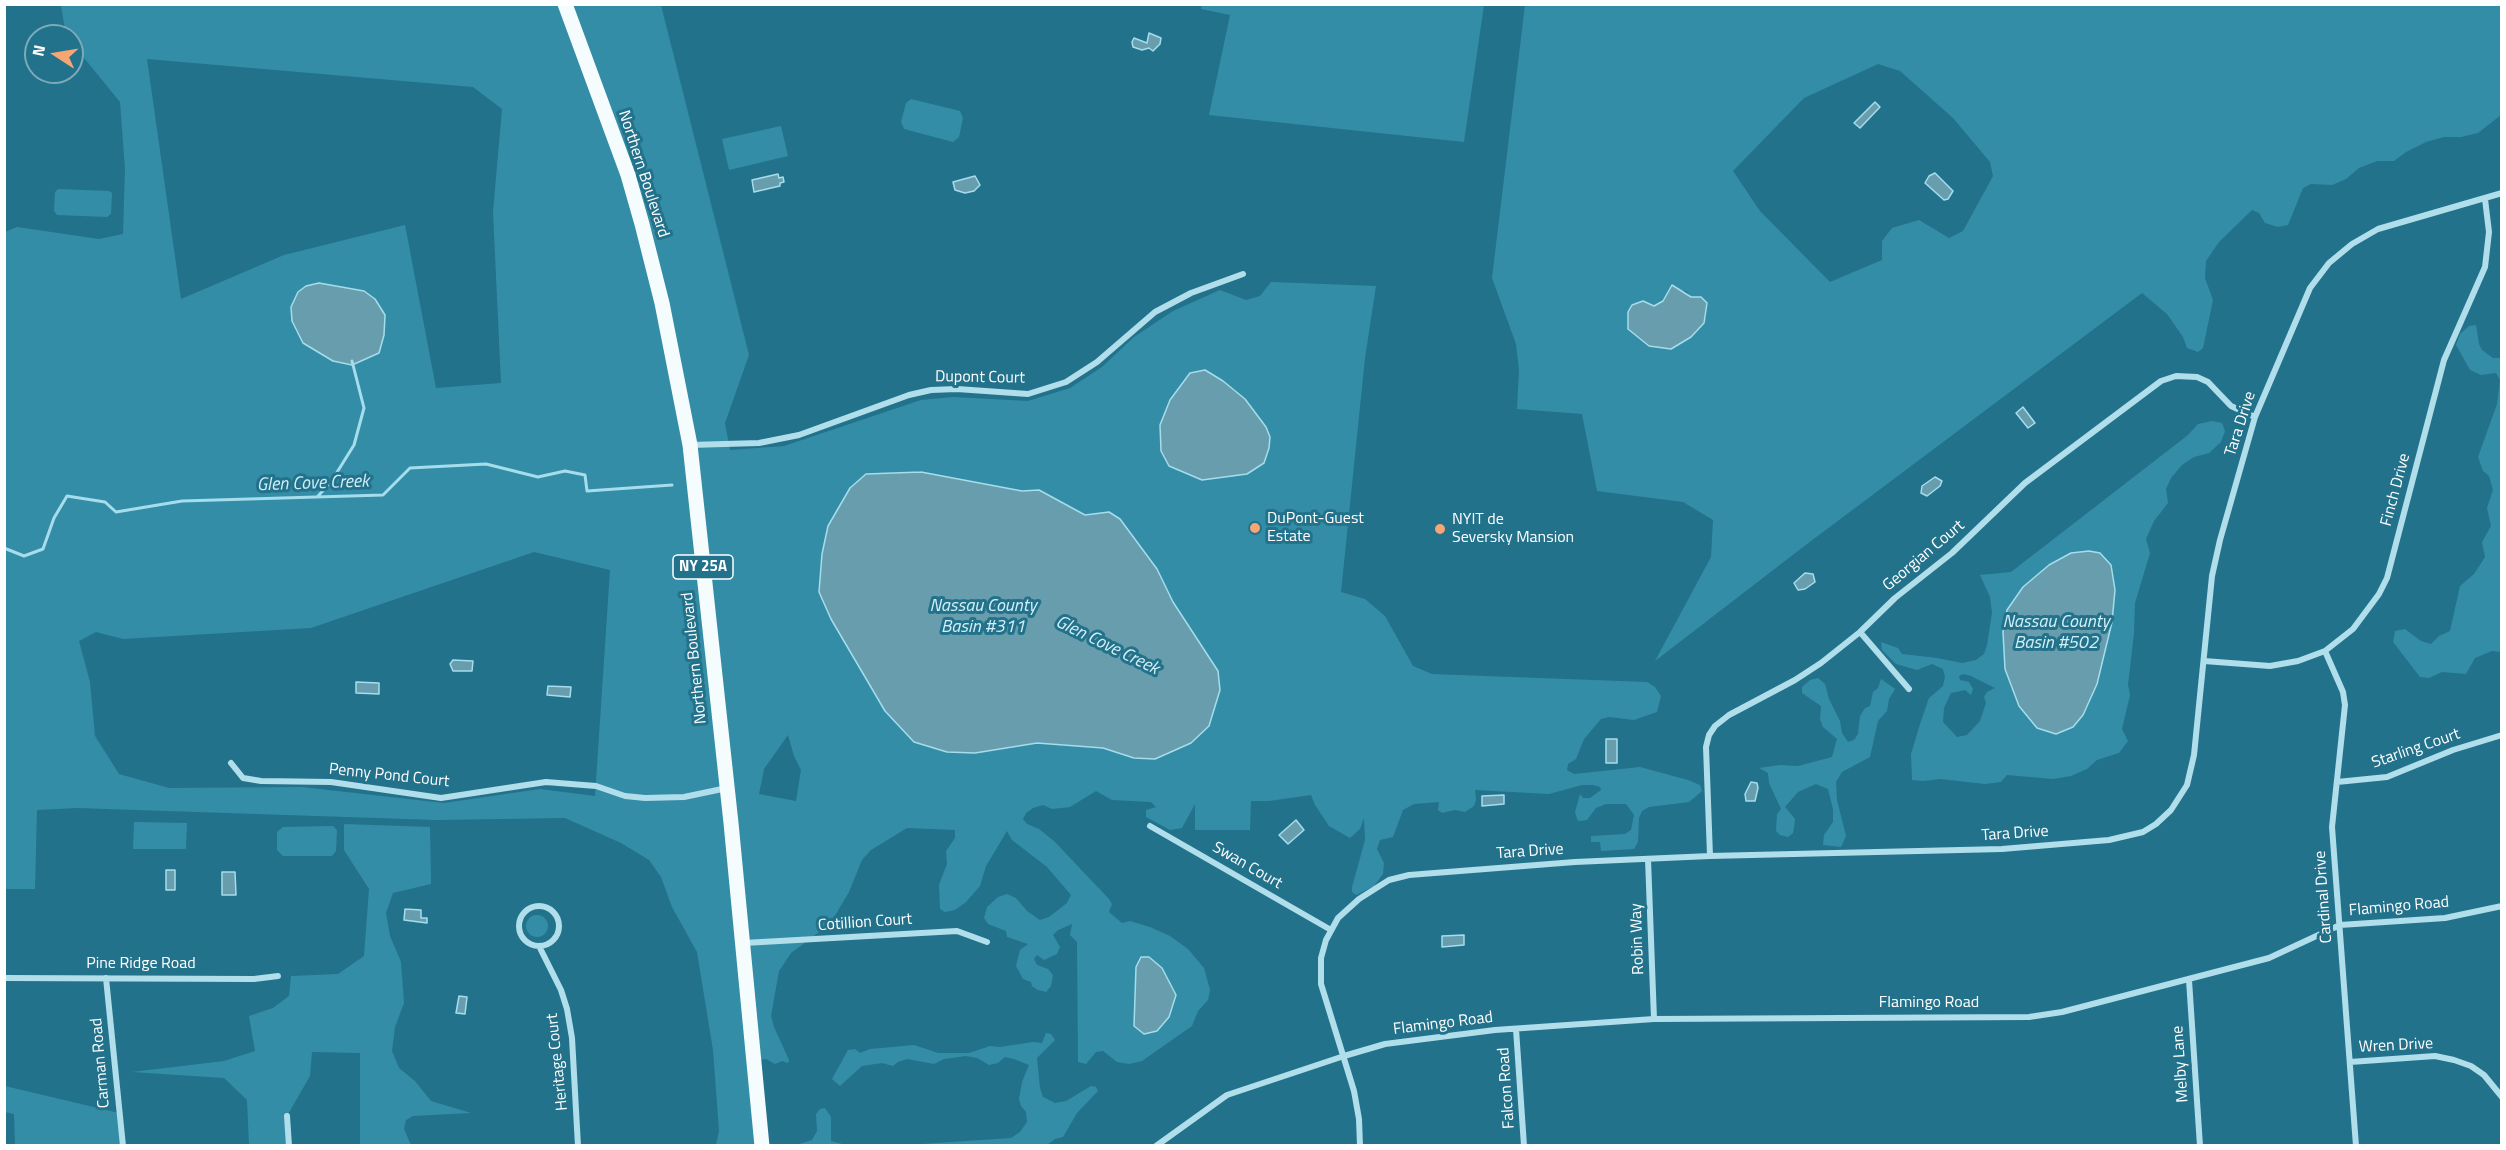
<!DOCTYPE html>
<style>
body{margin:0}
#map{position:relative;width:2506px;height:1150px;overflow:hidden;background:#23728b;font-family:"Titillium Web",sans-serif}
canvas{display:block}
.frame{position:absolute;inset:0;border:6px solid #fff;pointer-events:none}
.north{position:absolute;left:24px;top:24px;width:60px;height:60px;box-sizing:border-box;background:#23728b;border:2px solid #7baab9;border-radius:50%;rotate:282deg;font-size:16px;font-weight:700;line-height:24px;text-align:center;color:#fff}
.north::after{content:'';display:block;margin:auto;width:21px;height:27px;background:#f6a673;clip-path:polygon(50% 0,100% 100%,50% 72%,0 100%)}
</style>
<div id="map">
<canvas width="2506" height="1150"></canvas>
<div class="frame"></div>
<div class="north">N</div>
</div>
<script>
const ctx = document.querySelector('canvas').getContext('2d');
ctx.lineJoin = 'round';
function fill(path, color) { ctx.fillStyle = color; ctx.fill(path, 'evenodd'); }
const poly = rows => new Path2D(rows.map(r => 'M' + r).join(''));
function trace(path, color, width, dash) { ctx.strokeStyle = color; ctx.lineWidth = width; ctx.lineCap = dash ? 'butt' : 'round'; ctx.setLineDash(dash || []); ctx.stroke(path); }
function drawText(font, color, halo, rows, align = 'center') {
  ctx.font = font + ' "Titillium Web",sans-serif'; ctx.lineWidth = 6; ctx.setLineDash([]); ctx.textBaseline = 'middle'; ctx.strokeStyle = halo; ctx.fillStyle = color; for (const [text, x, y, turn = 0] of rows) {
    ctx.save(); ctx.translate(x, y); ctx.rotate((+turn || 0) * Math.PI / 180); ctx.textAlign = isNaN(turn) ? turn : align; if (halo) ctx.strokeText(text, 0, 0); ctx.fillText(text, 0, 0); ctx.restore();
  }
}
fill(poly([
 [1202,4,1484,5,1464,142,1209,115,1230,15,1201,9],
 [61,5,661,5,749,355,725,423,730,450,784,446,921,400,953,397,1028,401,1070,388,1102,367,1134,337,1173,311,1220,290,1246,300,1260,296,1271,282,1376,286,1365,358,1341,592,1365,599,1385,616,1413,666,1432,674,1647,682,1655,687,1661,696,1657,712,1634,720,1609,717,1601,719,1584,739,1576,759,1568,764,1567,770,1574,774,1640,767,1688,780,1700,785,1702,791,1689,802,1649,807,1642,811,1639,818,1638,842,1634,849,1601,851,1600,842,1591,842,1591,836,1625,834,1631,830,1634,815,1626,804,1606,804,1596,808,1587,820,1579,821,1577,819,1575,812,1580,794,1583,798,1590,798,1601,790,1600,787,1593,785,1582,785,1549,794,1475,790,1476,800,1474,806,1465,812,1455,810,1442,813,1438,810,1439,802,1414,804,1403,810,1393,837,1380,840,1377,849,1384,863,1383,874,1374,886,1356,895,1352,892,1352,887,1365,840,1364,818,1360,829,1350,838,1329,826,1315,805,1311,795,1269,801,1251,801,1250,830,1195,830,1195,804,1182,828,1170,830,1146,817,1146,810,1156,807,1151,802,1112,800,1096,791,1070,807,1052,809,1043,805,1033,808,1026,813,1023,819,1027,824,1039,829,1054,841,1109,899,1112,904,1109,912,1122,923,1130,921,1150,927,1170,936,1188,949,1204,968,1210,990,1208,1000,1198,1011,1192,1026,1142,1061,1129,1064,1117,1062,1103,1051,1096,1052,1086,1064,1078,1062,1077,942,1070,935,1072,924,1058,930,1053,935,1060,947,1057,954,1044,960,1037,955,1034,959,1037,965,1048,969,1053,975,1051,986,1046,992,1038,990,1032,986,1031,982,1023,979,1016,966,1020,950,1028,944,1007,937,1006,931,988,924,984,918,987,907,998,897,1007,894,1016,898,1027,911,1040,920,1049,917,1067,903,1071,895,1047,867,1012,840,1007,831,986,866,980,886,966,902,955,910,945,912,940,909,939,885,947,864,946,851,955,838,955,830,907,828,871,850,862,860,849,892,830,924,791,953,779,971,771,1016,774,1027,789,1060,788,1063,782,1061,775,1064,766,1059,754,1061,762,1145,716,1145,719,1131,713,1050,697,952,672,907,661,877,649,860,621,843,565,818,436,820,77,808,37,810,35,889,5,889,5,232,17,227,99,239,123,234,125,169,120,102,85,59,72,49,72,36,66,36],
 [147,59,473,87,502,109,493,212,501,383,436,388,405,225,284,255,181,299],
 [1205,370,1223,381,1245,399,1266,427,1264,463,1247,474,1184,472,1169,466,1161,451,1160,425],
 [920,472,1022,491,1039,490,1086,515,1109,512,1120,519,1157,569,1173,602,1192,631,1213,712,1209,726,1134,758,1103,748,1037,743,975,753,885,711,831,619,819,592,822,554,828,526],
 [534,552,610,570,595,796,540,789,444,803,302,787,169,788,119,774,95,736,90,682,79,641,96,632,123,639,311,628],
 [788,735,794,756,801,770,796,801,759,794,764,769],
 [1525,5,2501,5,2501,115,2478,133,2461,137,2444,137,2426,142,2406,152,2394,161,2377,161,2359,168,2346,179,2332,185,2311,184,2303,188,2288,225,2278,227,2265,223,2259,213,2252,210,2219,242,2206,261,2205,278,2213,300,2203,348,2198,352,2187,348,2183,337,2167,314,2142,293,1807,544,1655,661,1711,557,1713,520,1683,502,1597,491,1582,414,1517,409,1519,370,1516,344,1492,278],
 [1878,64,1900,71,1953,118,1990,162,1993,176,1963,231,1949,238,1919,220,1892,228,1882,241,1882,260,1830,282,1760,211,1733,171,1804,98],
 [1668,290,1686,291,1691,297,1628,329,1664,301],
 [911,99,960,111,963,118,959,137,953,142,904,129,901,122,906,103],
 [781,126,788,156,729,170,722,139],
 [58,189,109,191,112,193,111,214,107,217,57,215,54,211,55,192],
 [2476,325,2479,344,2482,350,2493,358,2501,358,2501,652,2492,651,2475,658,2466,674,2442,672,2429,678,2420,677,2393,642,2395,631,2405,629,2421,641,2431,644,2439,636,2450,631,2460,586,2474,574,2485,557,2482,542,2491,526,2487,508,2493,490,2489,476,2483,471,2478,457,2497,404,2500,380,2496,373,2481,375,2470,370,2456,345,2460,334,2469,326],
 [2212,421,2222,423,2225,431,2221,442,2209,453,2194,457,2182,465,2171,478,2166,489,2168,503,2154,521,2146,539,2150,553,2135,603,2134,633,2128,685,2130,695,2122,729,2128,741,2119,753,2097,760,2087,769,2071,776,2053,779,2007,775,2001,782,1985,784,1940,779,1923,781,1912,780,1911,754,1920,724,1929,698,1943,686,1945,677,1943,669,1932,664,1917,670,1896,664,1882,650,1881,642,1898,648,1902,654,1937,658,1962,663,1976,660,1984,654,1987,645,1992,613,1990,597,1980,575,2011,572,2188,435,2198,424],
 [1963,674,1971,676,1995,688,1987,692,1984,697,1986,703,1980,721,1967,735,1957,737,1943,722,1944,708,1951,693,1965,690,1971,695,1973,689,1969,682,1960,680,1959,676],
 [1818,678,1825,684,1829,699,1840,721,1842,733,1848,742,1854,740,1858,734,1860,716,1865,708,1870,706,1873,692,1878,688,1881,679,1895,689,1889,699,1887,711,1878,721,1870,757,1842,772,1836,782,1837,800,1846,836,1841,847,1823,845,1824,835,1833,822,1833,809,1828,789,1816,784,1798,792,1785,807,1795,819,1794,827,1793,833,1788,837,1780,835,1776,831,1777,814,1781,809,1769,783,1768,773,1759,768,1780,765,1798,766,1832,757,1837,739,1823,727,1820,719,1821,706,1802,693,1802,687,1810,680],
 [134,822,187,823,186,849,133,849],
 [344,824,430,827,431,884,393,893,386,913,390,936,401,962,404,1003,395,1027,392,1051,399,1068,415,1081,431,1101,471,1113,413,1116,406,1120,404,1129,411,1145,360,1145,360,1053,312,1052,310,1076,287,1116,289,1145,249,1145,247,1100,224,1078,132,1072,224,1061,255,1051,249,1016,273,1008,289,996,291,976,338,974,364,956,369,889,344,850],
 [333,826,337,830,336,851,332,856,283,856,277,850,277,832,283,827],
 '526 926a11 11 0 1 1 22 0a11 11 0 1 1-22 0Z',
 [1046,1033,1051,1034,1055,1040,1037,1058,1040,1088,1043,1097,1055,1103,1066,1101,1091,1086,1096,1087,1098,1091,1077,1113,1063,1137,1055,1139,1047,1145,907,1145,1011,1138,1020,1132,1027,1122,1026,1112,1021,1106,1019,1099,1022,1082,1029,1065,1014,1059,1005,1057,998,1063,989,1065,977,1058,966,1056,944,1059,934,1064,907,1059,898,1062,893,1066,882,1063,862,1066,840,1086,832,1079,848,1050,855,1049,860,1053,870,1049,914,1045,938,1053,969,1053,990,1046,1000,1047,1033,1042,1042,1043],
 [5,1086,119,1113,122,1145,15,1145,14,1114,5,1112],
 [825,1108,831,1117,831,1141,846,1145,796,1145,812,1140,817,1131,816,1114,820,1109]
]), '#348da6');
const water = poly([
 [1149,33,1161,38,1160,44,1153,51,1149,48,1142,50,1133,47,1132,42,1134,38,1147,43,1149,33],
 [1875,102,1880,107,1860,128,1854,123,1875,102],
 [1935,173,1953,191,1948,199,1944,200,1925,183,1929,176,1935,173],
 [778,174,779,178,783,177,784,182,780,183,780,186,754,192,752,180,778,174],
 [975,176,980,185,974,191,965,193,955,190,953,182,975,176],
 [319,283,364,291,375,299,385,315,384,335,379,353,352,365,333,361,303,343,292,321,291,307,298,292,306,286,319,283],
 [1672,285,1691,297,1701,297,1707,303,1704,323,1691,337,1671,349,1649,346,1628,329,1628,312,1632,305,1643,301,1654,306,1663,301,1672,285],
 [1205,370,1223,381,1245,399,1266,427,1270,437,1269,448,1264,463,1247,474,1202,480,1169,466,1161,451,1160,425,1170,400,1190,373,1205,370],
 [2023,407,2035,423,2028,428,2016,413,2023,407],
 [921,472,1022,491,1039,490,1085,515,1109,512,1120,519,1157,569,1173,602,1218,671,1220,690,1209,726,1191,743,1155,759,1134,758,1103,748,1037,743,975,753,947,752,914,742,885,711,831,619,819,592,822,554,828,526,850,488,866,474,921,472],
 [1935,477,1942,481,1940,486,1927,496,1921,493,1922,486,1935,477],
 [2089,551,2100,553,2111,565,2115,590,2112,622,2097,684,2083,715,2073,727,2056,734,2037,728,2019,706,2005,669,2003,632,2007,610,2023,587,2049,565,2071,553,2089,551],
 [1805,573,1813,574,1815,582,1805,589,1798,590,1794,583,1805,573],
 [453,660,473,661,472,671,453,671,450,664,453,660],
 [356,682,379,683,379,694,356,693,356,682],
 [548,686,571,687,570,697,547,695,548,686],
 [1606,739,1617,739,1617,763,1606,763,1606,739],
 [1751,782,1757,783,1758,788,1755,801,1746,801,1745,794,1751,782],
 [1504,795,1504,804,1482,806,1482,796,1504,795],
 [1296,820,1304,830,1288,844,1279,835,1296,820],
 [166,870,175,870,175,890,166,890,166,870],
 [222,872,235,872,236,895,222,895,222,872],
 [405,909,421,910,421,918,427,918,427,923,404,920,405,909],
 [1464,935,1464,945,1442,947,1442,936,1464,935],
 [1141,957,1149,957,1162,968,1176,995,1169,1017,1157,1031,1144,1034,1134,1026,1136,967,1141,957],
 [459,996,467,997,465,1014,456,1013,459,996]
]);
fill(water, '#689dad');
trace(water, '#a5ddec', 1.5);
trace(poly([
 [318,496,331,482,354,445,364,408,352,361],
 [4,548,24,556,43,549,54,518,67,496,105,502,116,512,182,501,383,495,410,468,486,464,538,477,565,471,585,475,587,491,672,485]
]), '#a5ddec', 3);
trace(poly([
 [690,445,759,443,799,435,909,395,931,390,957,389,1028,394,1066,382,1097,362,1155,312,1191,293,1243,274],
 [1860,632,1909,689],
 [2325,651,2343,692,2345,705,2332,827,2356,1146],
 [2204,661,2270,666,2298,661,2325,651,2353,629,2379,594,2387,578,2444,360,2485,267,2489,232,2485,199],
 [231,763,243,778,261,781,331,782,441,798,546,782,596,786,625,796,645,798,684,797,727,788],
 [2337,782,2387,777,2453,750,2502,735],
 [1150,826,1331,930],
 [1710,856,1706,747,1709,735,1715,726,1729,715,1795,680,1821,663,1860,632,1895,598,1952,553,2025,483,2161,381,2176,376,2197,377,2208,382,2231,406,2255,417],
 [1648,859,1654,1019],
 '519 926a20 20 0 1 1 40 0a20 20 0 1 1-40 0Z',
 [744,943,957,931,987,942],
 [539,946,561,990,567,1009,572,1038,578,1146],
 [4,978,254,979,278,976],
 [106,978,123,1146],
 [2189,980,2200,1146],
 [1516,1029,1524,1146],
 [2350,1062,2435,1056,2454,1060,2471,1066,2484,1075,2502,1097],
 [287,1116,289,1146],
 [1156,1146,1227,1095,1344,1056,1385,1044,1495,1030,1654,1019,2029,1017,2062,1012,2269,958,2340,925,2445,918,2502,906],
 [1360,1146,1359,1119,1354,1091,1321,984,1321,958,1326,940,1338,918,1359,899,1389,880,1409,875,1575,862,1710,856,2002,849,2109,840,2143,832,2156,824,2171,810,2187,785,2194,755,2212,576,2220,540,2255,417,2310,288,2329,263,2352,244,2378,229,2502,193]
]), '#b1deeb', 6);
trace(poly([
 [565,4,628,175,642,224,662,303,690,445,731,823,762,1146]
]), '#f5fcfe', 15);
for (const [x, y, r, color] of [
 [1255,528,6,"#f6a673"],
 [1440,529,6,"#f6a673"]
]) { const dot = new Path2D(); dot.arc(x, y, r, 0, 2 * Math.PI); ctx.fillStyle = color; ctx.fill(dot); trace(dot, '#23728b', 2); }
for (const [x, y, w] of [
 [703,567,60]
]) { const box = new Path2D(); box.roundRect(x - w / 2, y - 12, w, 24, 4.5); ctx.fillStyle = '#23728b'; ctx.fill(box); trace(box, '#fff', 1.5); }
drawText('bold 15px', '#fff', null, [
 ["NY 25A",703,567]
]);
drawText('16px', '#fff', '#23728b', [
 ["Northern Boulevard",643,174,72],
 ["Dupont Court",980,378,1],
 ["Tara Drive",2241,424,-72],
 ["Finch Drive",2396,490,-75],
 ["Georgian Court",1924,556,-40],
 ["Northern Boulevard",695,658,-96],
 ["Starling Court",2416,749,-19],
 ["Penny Pond Court",389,776,6],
 ["Tara Drive",2015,834,-4],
 ["Tara Drive",1530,852,-4],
 ["Swan Court",1247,866,30],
 ["Cardinal Drive",2324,897,-94],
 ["Flamingo Road",2399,907,-5],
 ["Cotillion Court",865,923,-4],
 ["Robin Way",1638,939,-92],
 ["Pine Ridge Road",141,964],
 ["Flamingo Road",1929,1003],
 ["Flamingo Road",1443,1024,-7],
 ["Wren Drive",2396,1046,-3],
 ["Heritage Court",558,1062,-96],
 ["Carman Road",101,1063,-95],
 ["Melby Lane",2181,1064,-94],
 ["Falcon Road",1507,1088,-94]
]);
drawText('16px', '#fff', '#23728b', [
 ["DuPont-Guest",1267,519],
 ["Estate",1267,537],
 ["NYIT de",1452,520],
 ["Seversky Mansion",1452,538]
], 'left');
drawText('italic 18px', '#d3eff7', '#23728b', [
 ["Glen Cove Creek",313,484,-2],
 ["Nassau County",983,607],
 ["Basin #311",983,628],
 ["Nassau County",2056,623],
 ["Basin #502",2056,644],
 ["Glen Cove Creek",1107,646,26]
]);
</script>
